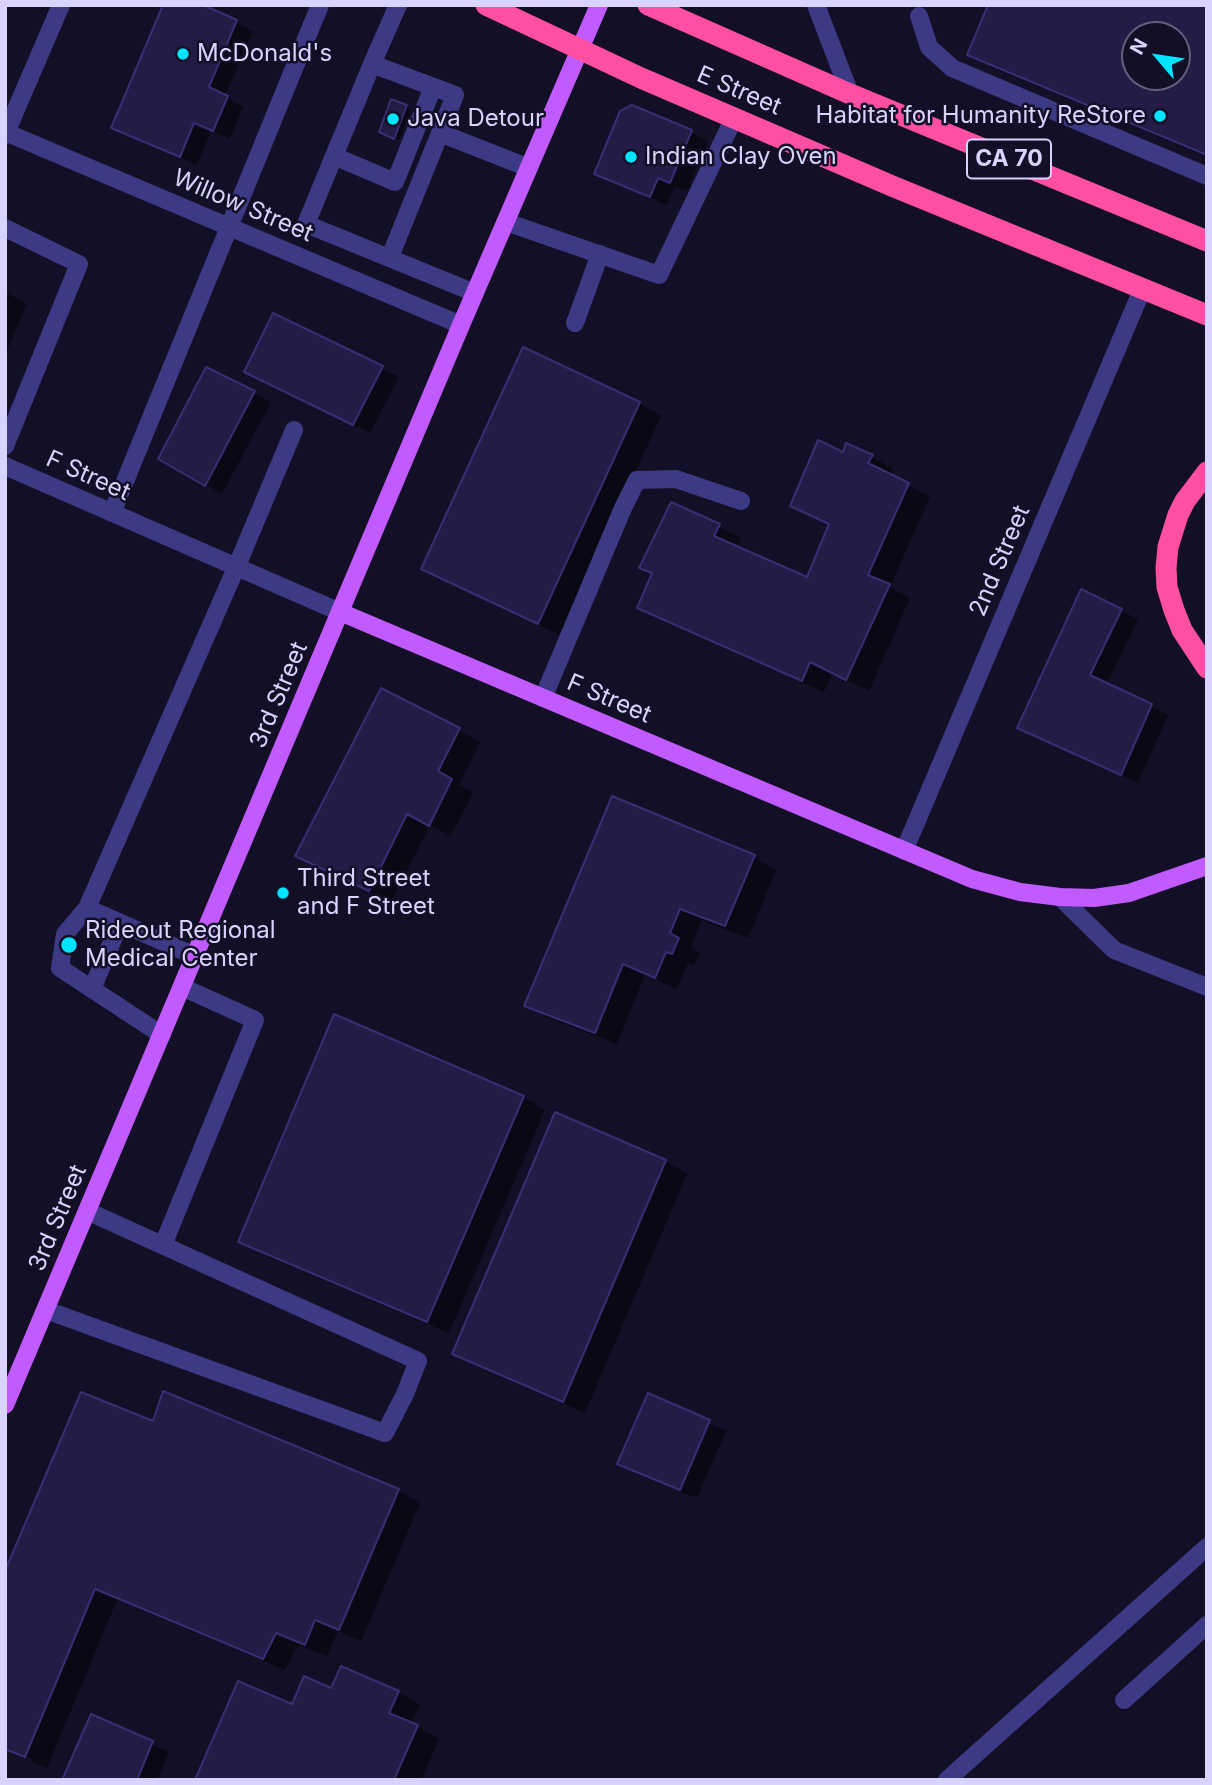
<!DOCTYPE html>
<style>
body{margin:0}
#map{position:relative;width:1212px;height:1785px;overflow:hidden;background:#130f26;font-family:Inter,sans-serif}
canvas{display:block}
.frame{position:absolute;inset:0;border:7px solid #d9d4ff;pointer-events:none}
.north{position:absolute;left:1121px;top:21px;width:70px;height:70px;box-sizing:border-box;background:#130f26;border:2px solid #625e7d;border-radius:50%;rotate:299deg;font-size:19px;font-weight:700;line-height:28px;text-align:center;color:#d9d4ff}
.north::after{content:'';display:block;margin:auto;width:24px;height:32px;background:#00e5ff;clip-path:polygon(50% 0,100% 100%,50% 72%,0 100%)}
</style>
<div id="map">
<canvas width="1212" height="1785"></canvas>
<div class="frame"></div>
<div class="north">N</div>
</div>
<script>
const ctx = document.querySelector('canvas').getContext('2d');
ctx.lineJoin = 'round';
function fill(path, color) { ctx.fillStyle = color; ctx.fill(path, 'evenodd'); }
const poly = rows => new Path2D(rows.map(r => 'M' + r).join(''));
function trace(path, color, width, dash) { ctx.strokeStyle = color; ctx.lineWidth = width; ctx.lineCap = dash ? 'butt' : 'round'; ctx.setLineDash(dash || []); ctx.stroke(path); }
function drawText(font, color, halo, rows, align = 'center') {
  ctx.font = font + ' Inter,sans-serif'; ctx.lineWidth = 5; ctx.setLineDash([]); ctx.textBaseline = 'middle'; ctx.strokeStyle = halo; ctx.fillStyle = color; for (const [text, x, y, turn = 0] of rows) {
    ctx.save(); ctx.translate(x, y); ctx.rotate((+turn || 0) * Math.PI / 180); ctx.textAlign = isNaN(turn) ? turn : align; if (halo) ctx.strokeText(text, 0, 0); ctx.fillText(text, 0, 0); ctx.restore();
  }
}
fill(poly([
 [198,5,253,31,225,96,243,107,230,139,211,131,197,165,130,136,114,127],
 [1207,5,1207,157,991,67,969,54],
 [1135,35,1177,35,1177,77,1135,77],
 [406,107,411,110,399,140,386,134],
 [691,132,708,141,687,191,675,187,667,205,612,182,596,173],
 [5,292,27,304,5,355],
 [273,315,399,377,370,433,263,381],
 [524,349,640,403,661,416,560,635,445,581,423,568],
 [207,369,271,402,222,494,160,459],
 [844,454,872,457,893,469,890,476,930,497,890,587,910,598,869,691,832,673,824,692,661,620,640,608,654,574,641,567,671,504,741,538,736,548,808,580,831,526,792,505],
 [1121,610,1138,620,1107,684,1168,715,1138,783,1036,737],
 [459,730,480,742,459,785,473,793,451,836,430,825,391,902,298,855],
 [754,857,776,870,748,938,702,920,691,947,700,953,694,965,688,963,677,989,645,975,617,1044,548,1018,526,1005],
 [335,1016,523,1097,545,1110,449,1333,262,1254,240,1241],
 [556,1114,666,1161,687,1174,585,1413,476,1366,454,1354],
 [164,1393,398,1491,420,1503,361,1641,338,1631,327,1656,298,1645,285,1670,117,1600,47,1768,32,1762,34,1759,5,1747,154,1423],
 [649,1396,726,1431,697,1498,636,1473,620,1463],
 [398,1692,420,1705,411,1724,439,1739,421,1780,197,1780,293,1706],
 [91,1717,169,1752,157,1780,64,1780]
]), '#0007');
const building = poly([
 [163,5,203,5,237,20,209,87,228,96,213,131,194,123,180,157,111,128,163,5],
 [988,5,1207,5,1207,155,967,55,988,5],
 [1135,35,1177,35,1177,77,1135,77,1135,35],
 [391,99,407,105,394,139,379,132,391,99],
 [632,105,692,130,670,183,658,178,650,197,594,174,620,111,632,105],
 [273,313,383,366,353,425,244,372,273,313],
 [523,347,640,402,538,624,421,569,523,347],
 [206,367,255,391,205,486,158,459,206,367],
 [818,440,843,452,846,443,873,455,868,463,909,483,868,575,890,584,846,680,810,662,802,681,637,608,652,573,639,568,671,502,720,524,714,536,807,577,829,524,790,506,818,440],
 [1081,589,1122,609,1090,675,1152,704,1121,775,1017,728,1081,589],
 [381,688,460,728,438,771,452,779,429,826,407,814,369,891,295,856,381,688],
 [612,796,755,855,725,926,680,909,670,933,679,938,672,954,666,952,655,978,623,964,595,1033,524,1006,612,796],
 [334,1014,524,1096,427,1322,238,1242,334,1014],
 [555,1112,666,1160,563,1402,452,1354,555,1112],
 [163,1391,399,1489,339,1630,315,1620,305,1645,276,1633,263,1659,95,1589,25,1757,5,1749,5,1571,81,1392,153,1421,163,1391],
 [648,1393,710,1420,680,1490,617,1464,648,1393],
 [341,1666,399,1691,389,1713,418,1725,394,1780,195,1780,238,1681,292,1704,304,1676,331,1688,341,1666],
 [91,1714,153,1741,137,1780,62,1780,91,1714]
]);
fill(building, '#241b47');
trace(building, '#3b2d73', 2);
trace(poly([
 [398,5,372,64,455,95,440,133,529,168],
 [816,5,850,94],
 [919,16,929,47,952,68,1207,176],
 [372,64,306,224,475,293],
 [5,132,461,325],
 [5,135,61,5],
 [334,156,395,182,433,87],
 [506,222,659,275,734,118],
 [5,228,79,264,5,446],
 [390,257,440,133],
 [575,323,600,254],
 [5,466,340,612],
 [112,513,320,5],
 [543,698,623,508,637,480,676,479,741,501],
 [904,851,1142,290],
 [1060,897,1114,950,1207,987],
 [87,908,195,956],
 [92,989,120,923],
 [162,1035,60,968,65,934,87,908,236,568,294,430],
 [163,1245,255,1020,182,987],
 [46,1310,385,1433,405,1394,418,1361,87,1211],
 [1124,1700,1207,1625],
 [947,1780,1207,1547]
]), '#3d3a85', 18);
trace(poly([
 [340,612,972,879,1020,892,1060,897,1094,898,1129,893,1207,866],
 [5,1405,461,325,599,5]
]), '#c25bff', 18);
trace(poly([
 [486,5,641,78,892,186,1207,315],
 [648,5,850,94,1207,241],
 [1207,472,1185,501,1178,515,1168,547,1166,568,1167,587,1174,610,1182,630,1207,668]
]), '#ff4fa3', 21);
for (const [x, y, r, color] of [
 [183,54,7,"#00e5ff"],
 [1160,116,7,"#00e5ff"],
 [393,119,7,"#00e5ff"],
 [631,157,7,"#00e5ff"],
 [283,893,7,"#00e5ff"],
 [69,945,9,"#00e5ff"]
]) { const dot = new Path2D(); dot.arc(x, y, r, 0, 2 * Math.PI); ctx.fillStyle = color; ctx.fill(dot); trace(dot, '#130f26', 2.5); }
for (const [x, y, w] of [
 [1009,159,84]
]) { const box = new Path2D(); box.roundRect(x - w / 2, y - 19.5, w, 39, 5); ctx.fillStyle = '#130f26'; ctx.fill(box); trace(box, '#d9d4ff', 2); }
drawText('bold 23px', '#d9d4ff', null, [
 ["CA 70",1009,159]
]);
drawText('24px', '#d9d4ff', '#130f26', [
 ["McDonald's",197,54],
 ["Habitat for Humanity ReStore",1146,116,"right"],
 ["Java Detour",407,119],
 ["Indian Clay Oven",645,157],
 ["Third Street",297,879],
 ["and F Street",297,907],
 ["Rideout Regional",85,931],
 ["Medical Center",85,959]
], 'left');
drawText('24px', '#d9d4ff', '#130f26', [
 ["E Street",739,91,23],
 ["Willow Street",243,206,23],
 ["F Street",88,476,24],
 ["2nd Street",1000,561,-67],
 ["3rd Street",279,695,-67],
 ["F Street",609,699,23],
 ["3rd Street",58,1218,-67]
]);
</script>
